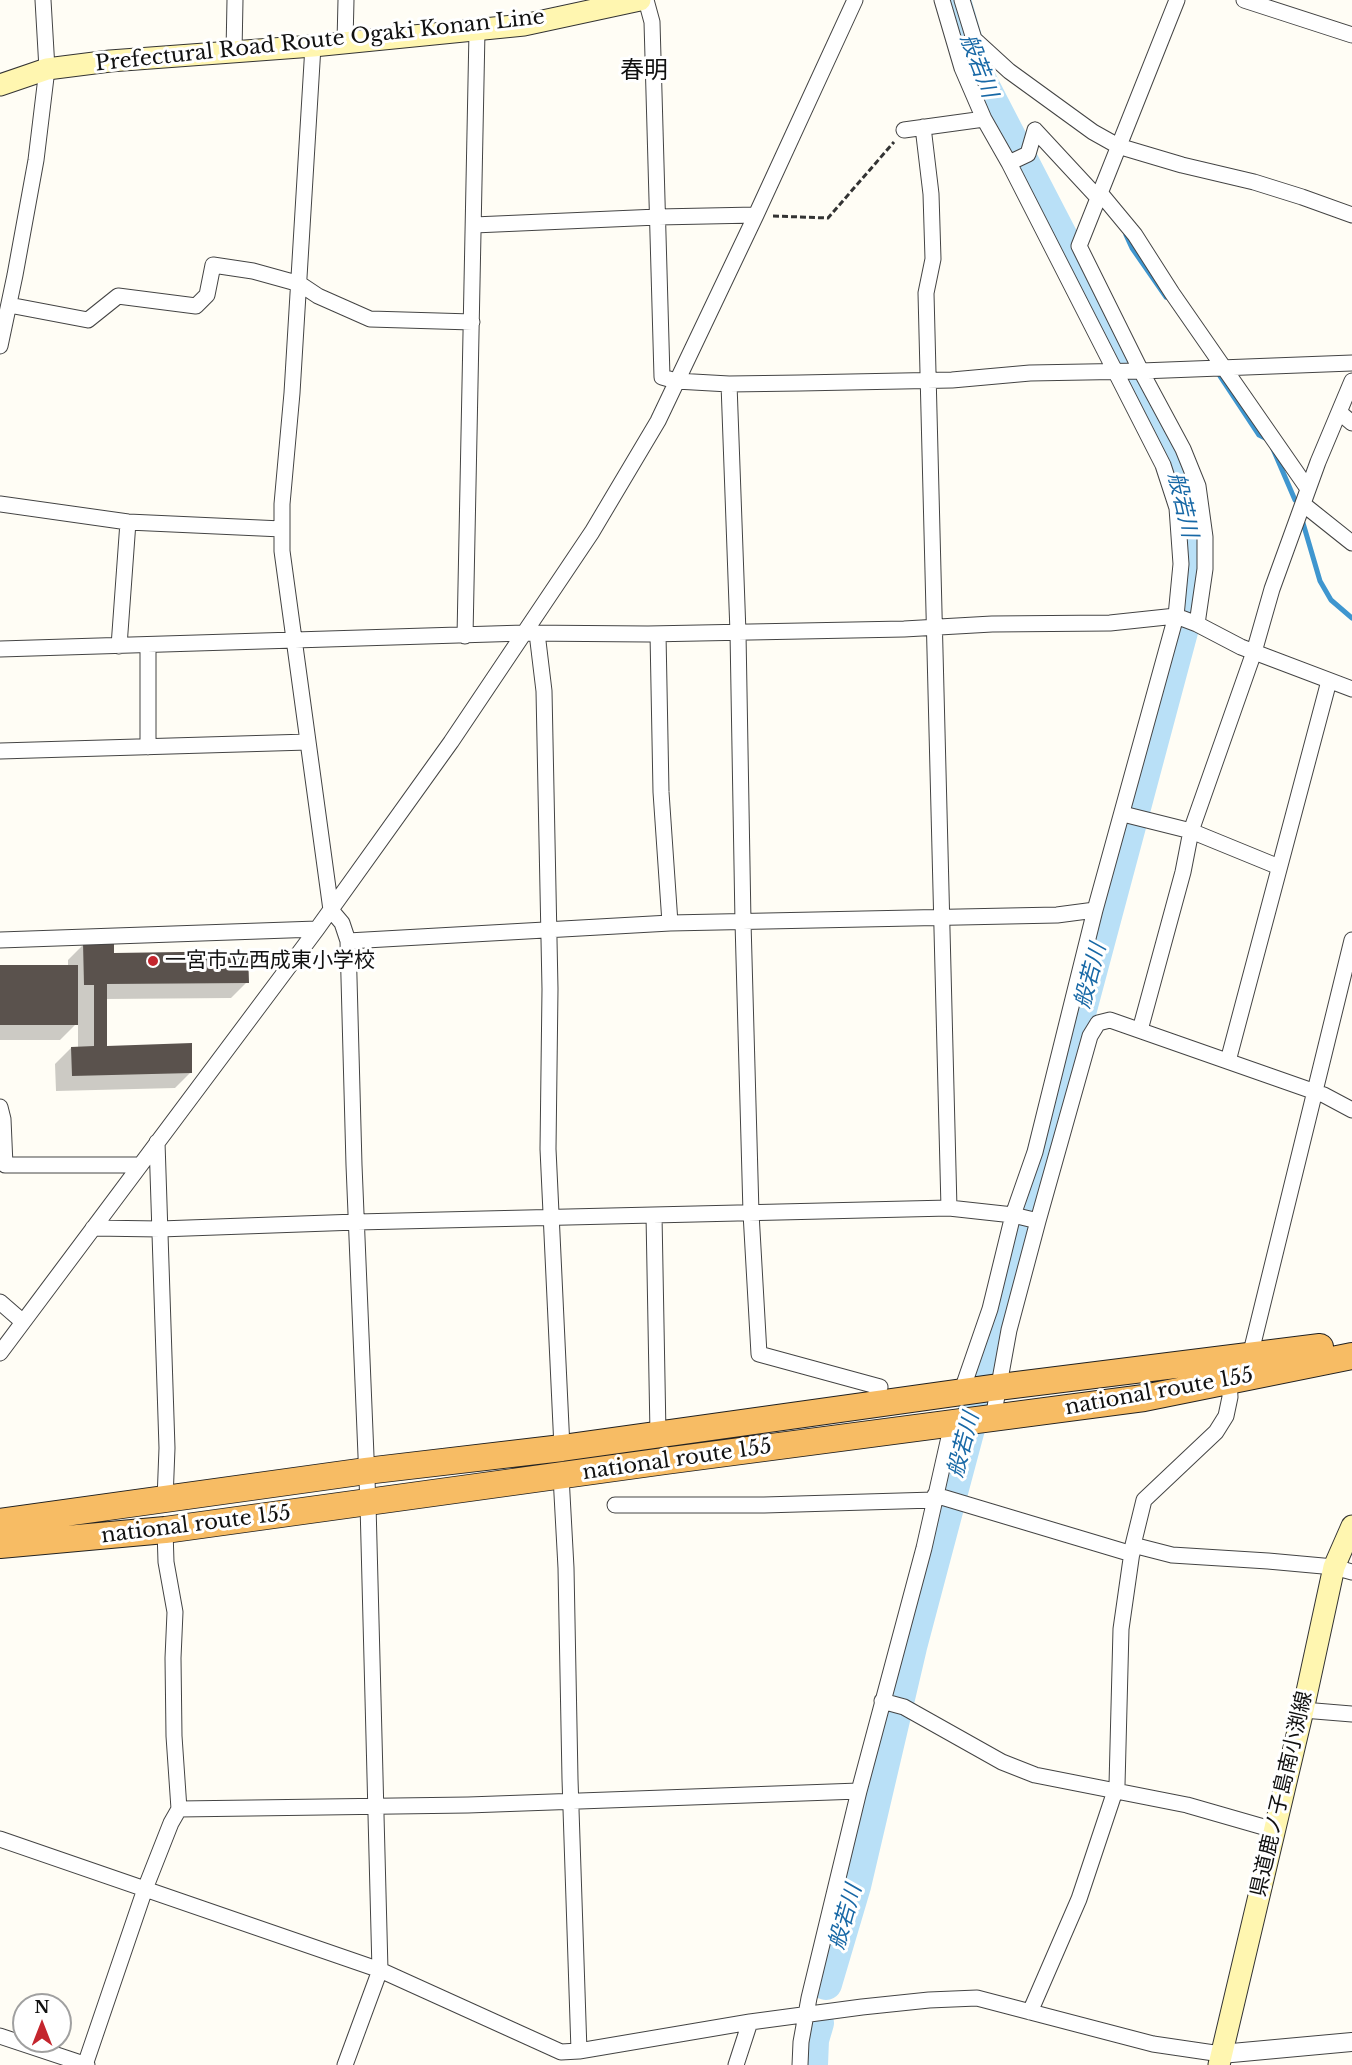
<!DOCTYPE html>
<meta charset="utf-8">
<style>
body{margin:0}
#map{position:relative;width:1352px;height:2065px;overflow:hidden;background:#fffdf5;font-family:"Libre Baskerville",serif}
canvas{display:block}
.north{position:absolute;left:12px;top:1993px;width:60px;height:60px;box-sizing:border-box;background:#fff;border:2px solid #a0a0a0;border-radius:50%;rotate:0deg;font-size:16px;font-weight:700;line-height:24px;text-align:center;color:#111}
.north::after{content:'';display:block;margin:auto;width:21px;height:27px;background:#c4262e;clip-path:polygon(50% 0,100% 100%,50% 72%,0 100%)}
</style>
<div id="map">
<canvas width="1352" height="2065"></canvas>
<div class="north">N</div>
</div>
<script>
const ctx = document.querySelector('canvas').getContext('2d');
ctx.lineJoin = 'round';
function fill(path, color) { ctx.fillStyle = color; ctx.fill(path, 'evenodd'); }
const poly = rows => new Path2D(rows.map(r => 'M' + r).join(''));
function trace(path, color, width, dash) { ctx.strokeStyle = color; ctx.lineWidth = width; ctx.lineCap = dash ? 'butt' : 'round'; ctx.setLineDash(dash || []); ctx.stroke(path); }
function drawText(font, color, halo, rows, align = 'center') {
  ctx.font = font + ' "Libre Baskerville","Noto Sans JP",serif'; ctx.lineWidth = 6; ctx.setLineDash([]); ctx.textBaseline = 'middle'; ctx.strokeStyle = halo; ctx.fillStyle = color; for (const [text, x, y, turn = 0] of rows) {
    ctx.save(); ctx.translate(x, y); ctx.rotate((+turn || 0) * Math.PI / 180); ctx.textAlign = isNaN(turn) ? turn : align; if (halo) ctx.strokeText(text, 0, 0); ctx.fillText(text, 0, 0); ctx.restore();
  }
}
fill(poly([
 [84,944,113,954,247,982,231,998,106,999,106,1047,191,1072,175,1088,56,1091,55,1064,71,1048,78,1048,78,1022,60,1040,0,1040,0,966,68,966,68,960]
]), '#0003');
trace(poly([
 [1126,235,1132,248,1166,297],
 [1220,376,1259,435,1267,439],
 [1273,449,1295,500],
 [1303,523,1320,581,1331,600,1352,618]
]), '#3f96cf', 5);
trace(poly([
 [826,1984,855,1886,911,1647,947,1511,1184,624,1187,621,1192,561,1190,523,1184,493,1177,474,1118,345,975,69,955,0],
 [812,2065,813,2040,818,2023]
]), '#b9e0f7', 32);
fill(poly([
 [83,943,114,943,114,953,248,951,249,983,107,984,107,1046,192,1043,192,1073,72,1076,71,1047,94,1046,94,985,84,985],
 [0,965,78,965,78,1025,0,1025]
]), '#5a524d');
const minor = poly([
 [646,0,652,22,662,377,676,381,729,384,800,383,952,380,1030,373,1141,371,1352,363],
 [942,0,962,68,984,119,1009,163,1163,465,1177,508,1181,564,1176,616,1095,910,1035,1152,1013,1215,990,1309,961,1393],
 [962,0,974,39,1009,71,1093,132,1118,146,1182,165,1254,182,1302,197,1352,215],
 [1177,0,1079,246,1141,371,1183,449,1198,486,1205,537,1205,569,1197,624],
 [1244,0,1352,35],
 [345,42,346,0],
 [313,46,292,393,282,504,282,551,331,910,342,923,348,941,354,1165,368,1504,380,1970,345,2065],
 [234,52,235,0],
 [923,127,931,194,933,259,926,293,949,1208],
 [904,130,984,119],
 [1035,130,1099,199],
 [1009,163,1028,154,1035,130],
 [1101,194,1135,235,1172,293,1308,489],
 [474,225,658,217,756,215],
 [9,305,88,320,118,296,196,306,207,295,213,265,253,271,300,284,318,296,370,319,472,322],
 [0,346,15,275,36,160,47,69,43,0],
 [729,384,738,633,743,922,751,1213,759,1354,880,1387],
 [1339,412,1352,423],
 [0,504,128,522,282,529],
 [1303,504,1352,543],
 [537,633,544,691,550,989,548,1149,562,1448],
 [658,634,661,792,670,923],
 [465,636,477,31],
 [148,645,148,747],
 [119,646,128,522],
 [0,649,524,633,648,634,904,629,992,624,1110,623,1176,616,1197,624,1241,647,1352,689],
 [0,751,308,742],
 [1123,814,1191,831,1279,867],
 [0,940,317,929],
 [348,941,670,923,1057,915,1095,910],
 [1140,1030,1183,872,1191,831,1254,652,1272,589,1318,462,1352,381],
 [1228,1061,1329,681],
 [0,1107,3,1119,5,1165,140,1165],
 [157,1142,167,1448,165,1500],
 [654,1215,658,1434],
 [93,1228,160,1229,357,1222,949,1208,1013,1215,1038,1221],
 [0,1302,23,1322],
 [0,1353,317,929,451,742,592,532,658,421,756,215,855,0],
 [1250,1356,1352,940],
 [993,1418,1009,1330,1038,1221,1090,1036,1098,1023,1110,1020,1324,1095,1352,1110],
 [561,1476,566,1568,570,1779,579,2051],
 [935,1495,1132,1554],
 [615,1505,764,1505,934,1500],
 [1133,1545,1172,1555,1268,1561,1334,1567,1352,1572],
 [882,1701,904,1707,1002,1762,1035,1775,1187,1805,1274,1830],
 [1303,1710,1352,1714],
 [179,1809,468,1805,859,1791],
 [0,1839,380,1970,561,2052,579,2051,750,2022,862,2007,929,2000,977,1998,1153,2044,1221,2054],
 [1030,2012,1079,1899,1117,1785,1121,1629,1133,1545,1144,1500,1216,1432,1226,1416,1230,1397,1229,1381],
 [0,2036,87,2065],
 [85,2065,145,1889,171,1823,179,1809,174,1736,173,1658,175,1612,166,1562,165,1530],
 [736,2065,750,2022],
 [800,2065,801,2042,809,1998,859,1791,924,1548,952,1424]
]);
const tertiary = poly([
 [1221,2054,1352,2042]
]);
const secondary = poly([
 [0,85,47,69,110,61,313,46,524,25,640,0],
 [1219,2065,1303,1710,1334,1567,1352,1526]
]);
const trunk = poly([
 [0,1522,366,1471,562,1448,991,1388,1320,1347],
 [0,1545,165,1530,665,1461,1144,1398,1352,1356]
]);
trace(minor, '#444', 17);
trace(tertiary, '#444', 20);
trace(secondary, '#333', 23);
trace(trunk, '#222', 28);
trace(poly([
 [773,216,828,218,894,142]
]), '#333', 3, [6, 3]);
trace(minor, '#fff', 15);
trace(tertiary, '#fff', 18);
trace(secondary, '#fff6b0', 21);
trace(trunk, '#f7bc64', 26);
for (const [x, y, r, color] of [
 [153,961,6,"#c4262e"]
]) { const dot = new Path2D(); dot.arc(x, y, r, 0, 2 * Math.PI); ctx.fillStyle = color; ctx.fill(dot); trace(dot, '#fff', 2); }
drawText('21px', '#111', '#fff', [
 ["Prefectural Road Route Ogaki Konan Line",320,41,-6],
 ["national route 155",1159,1392,-10],
 ["national route 155",677,1460,-8],
 ["national route 155",196,1525,-7],
 ["県道鹿ノ子島南小渕線",1282,1794,-77]
]);
drawText('21px', '#111', '#fff', [
 ["一宮市立西成東小学校",165,961]
], 'left');
drawText('italic 22px', '#1768a6', '#fff', [
 ["般若川",978,66,69],
 ["般若川",1182,505,77],
 ["般若川",1091,976,-75],
 ["般若川",964,1445,-75],
 ["般若川",846,1917,-74]
]);
drawText('24px', '#111', '#fff', [
 ["春明",644,71]
]);
</script>
